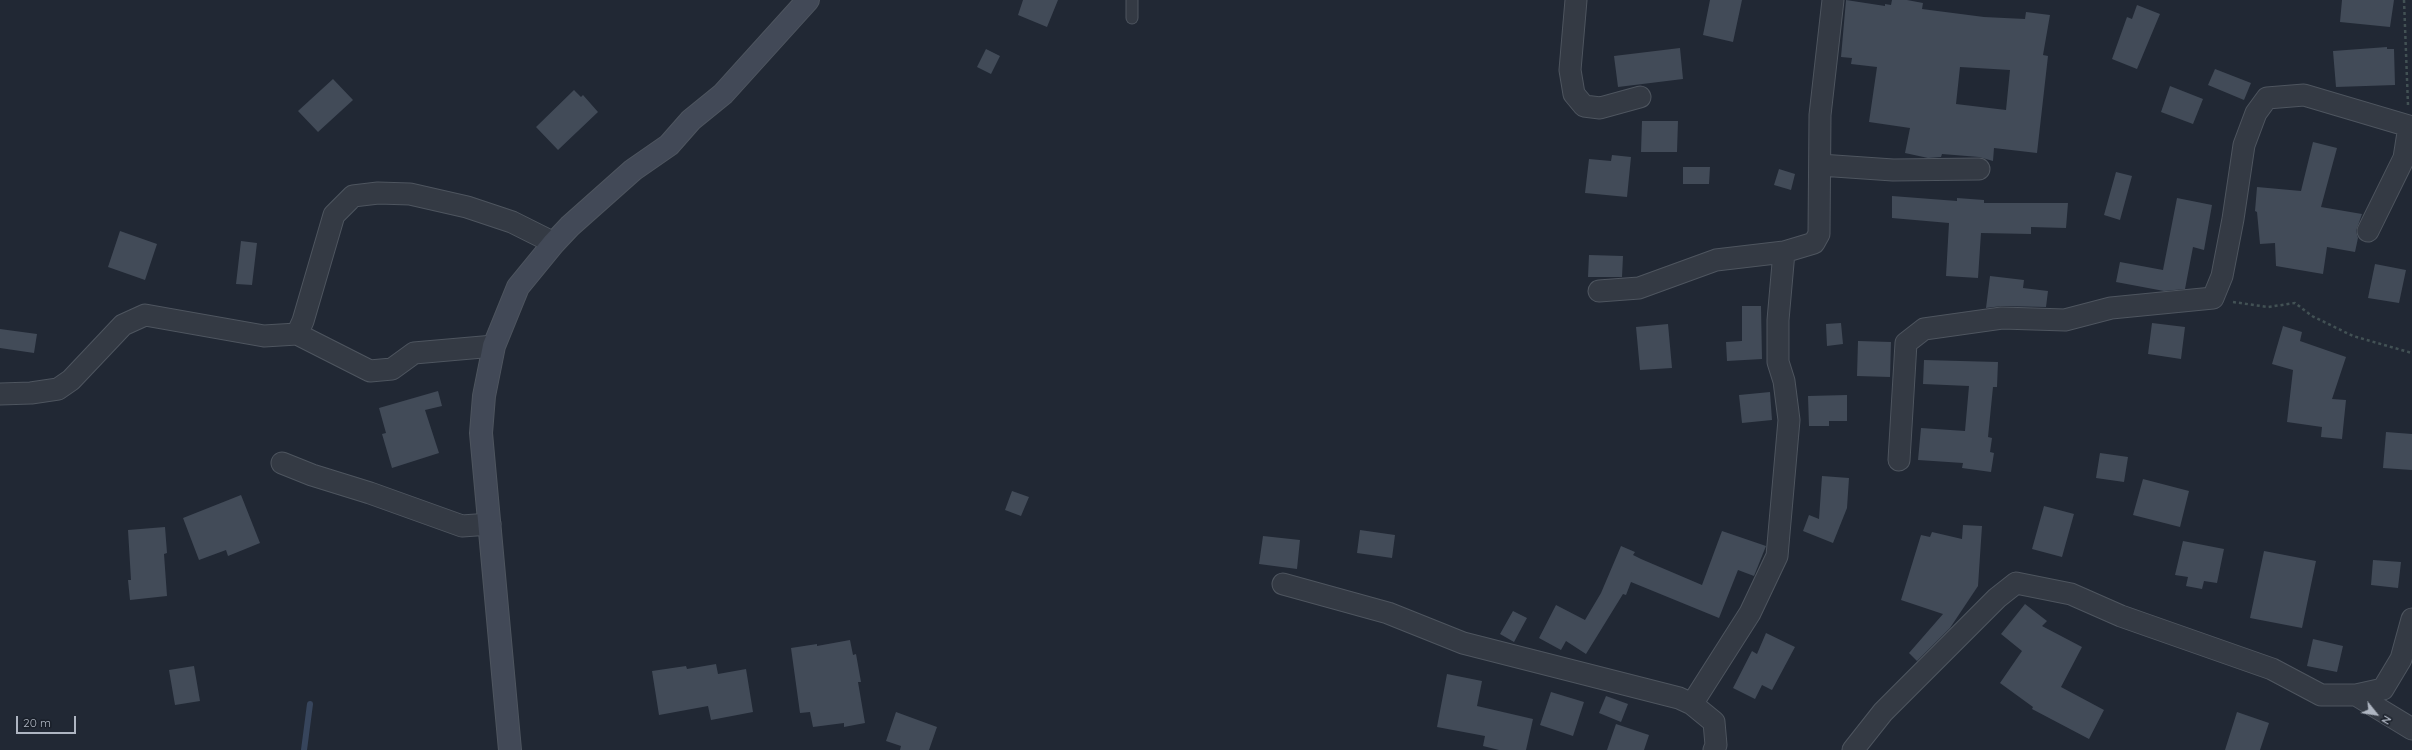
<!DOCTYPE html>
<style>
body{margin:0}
#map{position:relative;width:2412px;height:750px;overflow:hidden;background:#212834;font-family:Quicksand,sans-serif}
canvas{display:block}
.north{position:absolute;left:2356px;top:694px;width:40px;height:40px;-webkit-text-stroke:3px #191f29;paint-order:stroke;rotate:120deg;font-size:11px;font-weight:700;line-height:16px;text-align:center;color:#aeb5c1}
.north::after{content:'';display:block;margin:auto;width:14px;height:18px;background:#aeb5c1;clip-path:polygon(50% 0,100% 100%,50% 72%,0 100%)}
.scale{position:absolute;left:16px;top:716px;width:60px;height:18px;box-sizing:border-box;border:2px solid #aeb5c1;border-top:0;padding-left:5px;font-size:12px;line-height:14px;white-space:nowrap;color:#aeb5c1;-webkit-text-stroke:3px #191f29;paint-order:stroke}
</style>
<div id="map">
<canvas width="2412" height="750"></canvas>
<div class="north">N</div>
<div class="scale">20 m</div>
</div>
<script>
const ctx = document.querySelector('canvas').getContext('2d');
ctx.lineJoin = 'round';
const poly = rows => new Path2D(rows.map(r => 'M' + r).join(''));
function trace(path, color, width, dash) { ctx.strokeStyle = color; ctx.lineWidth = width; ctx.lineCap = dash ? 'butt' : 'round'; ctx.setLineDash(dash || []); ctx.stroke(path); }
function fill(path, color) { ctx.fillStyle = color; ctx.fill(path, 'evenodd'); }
trace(poly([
 [304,750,310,704]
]), '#37455c', 6);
fill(poly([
 [1023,0,1058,0,1047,27,1018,15],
 [1710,0,1742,0,1733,42,1703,35],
 [1846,0,1885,6,1885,4,1891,5,1892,0,1907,0,1923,3,1922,9,1984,17,2025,19,2026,12,2050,15,2043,55,2048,56,2037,153,1994,148,1993,161,1979,157,1942,154,1941,157,1928,158,1905,153,1910,128,1869,122,1877,67,1851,64,1852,58,1841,57],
 [1960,67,2010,70,2006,110,1956,104],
 [2342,0,2394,0,2390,27,2340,22],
 [2137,5,2160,14,2137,69,2112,59,2127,17,2132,19],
 [2387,47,2387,49,2394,49,2395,85,2336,87,2333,51],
 [1680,48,1683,79,1618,87,1614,56],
 [986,49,1000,56,991,74,977,67],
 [2215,69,2251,83,2244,100,2208,85],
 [333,79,353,100,318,132,298,111],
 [2170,86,2203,99,2193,124,2161,112],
 [574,90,581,97,583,95,598,112,558,150,536,127],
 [1642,121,1678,121,1677,152,1641,152],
 [2313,142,2337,148,2321,207,2362,214,2356,231,2358,238,2355,252,2327,247,2323,274,2276,266,2275,243,2260,244,2257,212,2255,211,2257,187,2301,191],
 [1612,155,1631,157,1627,197,1585,193,1589,159,1611,161],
 [1683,167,1710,167,1709,184,1683,184],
 [1779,169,1795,174,1791,190,1774,185],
 [2116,172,2132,176,2120,220,2104,215],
 [1892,196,1957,201,1957,198,1984,200,1984,203,2068,203,2066,228,2031,227,2031,234,1981,233,1978,278,1946,276,1949,223,1892,218],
 [2177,198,2212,205,2204,250,2193,247,2185,289,2164,291,2116,282,2120,262,2163,270],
 [120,231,157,244,145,280,108,267],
 [241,241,257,243,252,285,236,284],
 [1589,255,1623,256,1622,277,1588,277],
 [2375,264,2406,270,2399,303,2368,298],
 [1990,276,2024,280,2023,288,2048,291,2046,307,2002,306,1986,308],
 [1742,306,1761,306,1762,359,1727,361,1726,342,1742,341],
 [1841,323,1843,344,1827,346,1826,324],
 [2152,323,2185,327,2181,359,2148,354],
 [1668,324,1672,368,1640,370,1636,327],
 [2283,326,2302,332,2300,341,2346,357,2332,399,2346,400,2342,439,2321,437,2322,427,2287,422,2293,370,2272,364],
 [0,329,37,334,34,353,0,348],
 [1858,341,1891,342,1890,377,1857,376],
 [1924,360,1998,362,1997,387,1993,387,1988,437,1992,438,1990,452,1994,453,1991,472,1962,468,1963,463,1918,460,1921,428,1965,431,1969,386,1923,384],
 [438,391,442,406,425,410,439,453,392,468,382,434,386,433,379,408],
 [1770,392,1772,420,1742,423,1739,395],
 [1847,395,1847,421,1829,421,1829,426,1809,426,1808,396],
 [2386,432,2412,434,2412,470,2383,468],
 [2100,453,2128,457,2124,482,2096,478],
 [1822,476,1849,478,1847,508,1833,543,1803,531,1809,515,1819,519],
 [2143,479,2189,491,2180,527,2133,515],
 [1012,491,1029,497,1021,516,1005,510],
 [241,495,260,543,228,556,226,550,199,560,183,518],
 [2044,506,2074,514,2062,557,2032,549],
 [1963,525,1982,526,1978,586,1950,628,1917,661,1909,653,1943,614,1901,600,1921,535,1930,537,1932,532,1962,539],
 [165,527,167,553,164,554,167,596,130,600,128,580,131,580,128,530],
 [1360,530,1395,535,1392,558,1357,553],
 [1722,531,1766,546,1754,576,1738,570,1719,618,1631,582,1626,595,1623,594,1586,654,1566,641,1561,650,1539,638,1556,605,1585,620,1601,593,1621,546,1635,552,1633,555,1641,559,1702,585],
 [1263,536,1300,540,1297,569,1259,564],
 [2183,541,2224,549,2217,583,2204,581,2202,589,2186,586,2188,577,2175,575],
 [2264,551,2316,561,2302,628,2250,618],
 [2373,560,2401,562,2398,588,2371,585],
 [2025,604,2047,621,2042,626,2082,647,2061,687,2104,710,2089,739,2032,709,2033,707,2000,683,2022,651,2001,634],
 [1513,611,1527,618,1514,642,1500,634],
 [1766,633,1795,647,1772,690,1762,685,1755,699,1733,688,1752,651,1757,654],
 [2313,639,2343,646,2337,672,2307,666],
 [850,640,853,655,856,654,861,682,858,682,865,723,844,727,844,723,813,727,810,712,800,713,791,648,817,644,817,646],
 [716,664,718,674,746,669,753,712,711,720,708,706,659,715,652,671,686,666,687,669],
 [194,666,200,701,175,705,169,670],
 [1447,674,1482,681,1477,706,1533,719,1526,750,1499,750,1483,746,1485,736,1437,727],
 [1551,692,1584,702,1573,736,1540,725],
 [1606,696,1628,704,1621,722,1599,713],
 [896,712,937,727,929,750,900,750,901,746,886,741],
 [2237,712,2269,723,2260,750,2225,750],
 [1616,724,1649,735,1644,750,1607,750]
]), '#424b58');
const lane = poly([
 [1132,18,1132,0]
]);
const street = poly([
 [1576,0,1570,70,1574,94,1584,106,1600,108,1640,97],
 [1820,165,1893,170,1979,169],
 [2368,231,2404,158,2409,126],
 [1599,291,1639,288,1716,260,1784,252,1814,243,1819,234,1820,115,1833,0],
 [297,334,303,321,334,215,353,196,378,193,410,194,467,207,512,222,554,243],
 [0,394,31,393,58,389,71,380,123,325,145,315,264,336,297,334,370,371,392,369,414,353,494,346],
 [1899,460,1906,343,1924,329,2002,318,2065,320,2111,308,2213,298,2222,276,2233,219,2244,145,2256,113,2267,98,2304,95,2412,127],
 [282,463,312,475,370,493,462,526,490,524],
 [1283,584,1388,613,1463,643,1679,698,1692,704,1714,722,1716,745,1714,750],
 [2356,695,2412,729],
 [1692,704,1750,613,1777,556,1789,420,1784,381,1778,362,1778,320,1784,252],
 [1853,750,1883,712,1997,598,2016,583,2071,594,2121,616,2272,669,2321,695,2356,695,2383,689,2401,659,2412,619]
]);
const secondary = poly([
 [510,750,481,433,484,396,494,346,518,287,554,243,570,226,633,170,669,145,691,120,723,94,808,0]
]);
trace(lane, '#4e555f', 13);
trace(street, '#4e555f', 23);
trace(secondary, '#4e555f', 24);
trace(poly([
 [2404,0,2408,105],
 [2233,302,2268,307,2295,303,2312,316,2353,336,2412,353]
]), '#425154', 2.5, [3, 3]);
trace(lane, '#343a44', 11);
trace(street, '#343a44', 21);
trace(secondary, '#424957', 22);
</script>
